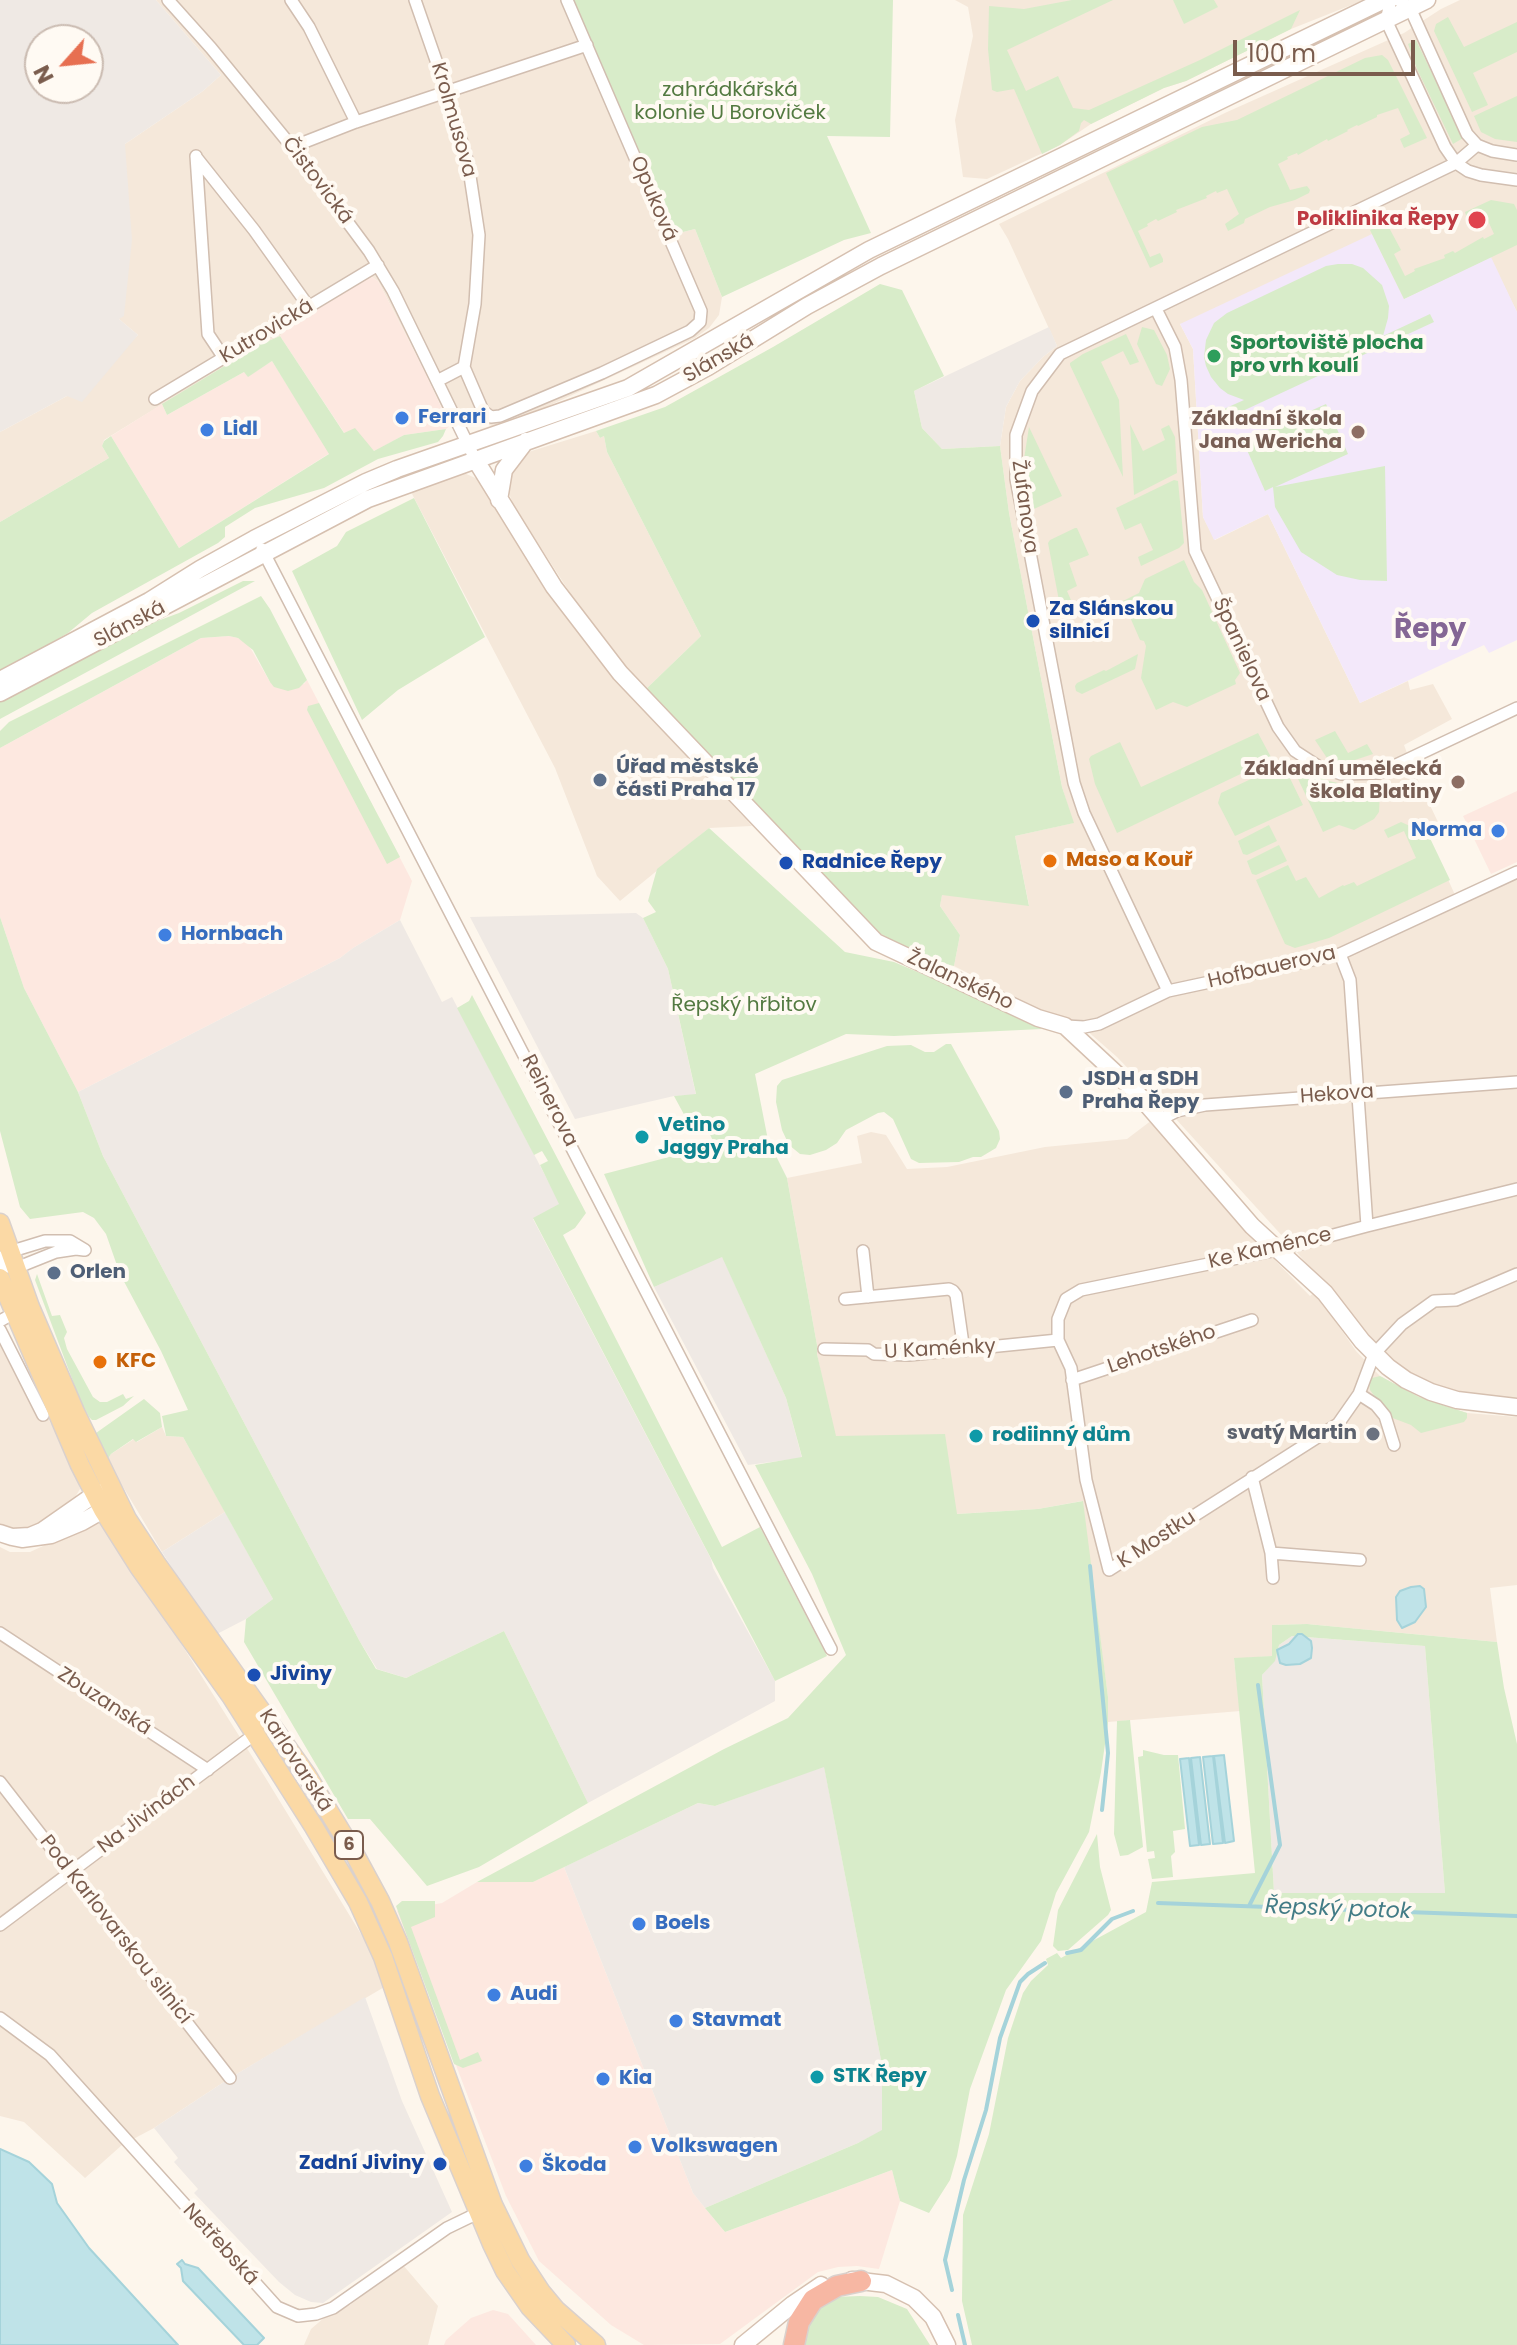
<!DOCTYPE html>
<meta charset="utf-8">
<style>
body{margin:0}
#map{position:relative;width:1517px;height:2345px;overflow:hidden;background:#fdf6ec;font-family:Poppins,sans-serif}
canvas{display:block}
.north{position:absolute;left:24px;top:24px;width:80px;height:80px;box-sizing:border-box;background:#fffaf3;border:2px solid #cabbb1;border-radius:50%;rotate:243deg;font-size:22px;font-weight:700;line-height:32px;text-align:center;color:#7a5c4d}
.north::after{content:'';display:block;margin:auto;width:28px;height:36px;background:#e76f51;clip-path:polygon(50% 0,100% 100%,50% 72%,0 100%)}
.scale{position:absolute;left:1233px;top:40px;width:182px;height:36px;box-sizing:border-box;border:4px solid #7a5c4d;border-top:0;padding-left:10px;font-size:24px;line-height:28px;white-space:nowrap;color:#7a5c4d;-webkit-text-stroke:6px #fffaf3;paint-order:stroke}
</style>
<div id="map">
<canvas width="1517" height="2345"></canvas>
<div class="north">N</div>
<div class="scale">100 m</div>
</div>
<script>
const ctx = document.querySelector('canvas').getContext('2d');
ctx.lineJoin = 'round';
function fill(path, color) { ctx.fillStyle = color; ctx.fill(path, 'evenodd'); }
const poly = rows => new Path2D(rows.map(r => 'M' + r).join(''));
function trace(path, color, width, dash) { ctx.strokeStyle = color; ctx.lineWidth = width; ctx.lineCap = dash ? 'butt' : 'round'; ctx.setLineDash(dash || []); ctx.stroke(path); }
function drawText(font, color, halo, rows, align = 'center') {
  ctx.font = font + ' Poppins,sans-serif'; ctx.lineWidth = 8; ctx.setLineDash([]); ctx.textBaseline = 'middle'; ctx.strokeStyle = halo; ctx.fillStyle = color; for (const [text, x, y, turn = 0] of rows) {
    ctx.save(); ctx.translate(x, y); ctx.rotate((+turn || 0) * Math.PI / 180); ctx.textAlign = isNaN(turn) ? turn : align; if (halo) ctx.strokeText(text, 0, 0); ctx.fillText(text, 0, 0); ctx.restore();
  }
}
fill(poly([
 [156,0,574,0,675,234,695,229,722,297,719,315,709,328,695,338,529,415,492,426,479,422,469,416,450,426,424,370,378,281,372,277,355,285,293,323,280,336,259,345,104,440,102,446,109,458,0,522,0,432,67,396,138,335,119,319,125,144,203,91,221,75],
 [955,0,1364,0,1291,29,1186,81,1164,88,1091,124,1060,145,987,179,963,177,955,120,973,36,968,7],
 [1460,0,1517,0,1517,312,1490,258,1404,299,1180,324,1193,349,1203,517,1215,540,1268,514,1360,703,1408,681,1410,690,1433,684,1452,719,1404,745,1414,772,1438,822,1436,831,1428,835,1460,906,1517,879,1517,1400,1494,1400,1447,1390,1405,1372,1373,1343,1295,1250,1165,1107,1117,1057,1077,1022,1038,1009,954,966,960,935,940,906,942,894,1029,905,1015,836,1073,823,1062,787,1009,513,1000,446,1006,407,1020,381,1043,357,1057,346,1008,239,999,224,1227,112,1404,33,1441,9],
 [596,431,600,438,604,436,607,452,701,636,645,690,592,627,514,506,506,486,507,477,525,453],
 [464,473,480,480,541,580,617,680,752,826,709,828,620,901,597,876,555,768,411,492],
 [1152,1120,1256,1241,1310,1296,1315,1292,1356,1351,1380,1376,1419,1397,1441,1405,1467,1413,1517,1417,1517,1585,1490,1588,1497,1642,1307,1624,1272,1625,1272,1656,1234,1659,1240,1711,1108,1722,1108,1697,1082,1501,1038,1509,956,1514,847,1501,817,1354,817,1345,787,1178,862,1163,857,1136,871,1132,886,1135,907,1169,947,1167,1045,1147,1127,1139],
 [0,1326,76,1472,80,1489,72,1502,51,1520,23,1531,0,1525],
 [162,1427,166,1436,183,1437,225,1512,162,1552,107,1460,111,1454,134,1439,137,1442],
 [95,1522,100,1522,124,1553,265,1777,364,1939,386,1986,230,2078,154,2128,122,2145,85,2178,24,2122,0,2116,0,1547,10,1552,30,1552],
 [403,2265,438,2306,428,2345,304,2345,311,2329,325,2317,350,2305]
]), '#f5e8da');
fill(poly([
 [372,277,378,281,424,370,450,426,446,429,404,435,375,451,345,434,280,336,293,323,355,285],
 [272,361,330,453,179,548,111,436,162,404,167,415,244,372,248,376],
 [229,636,238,638,248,644,270,682,304,684,307,680,412,881,400,920,353,948,340,958,78,1092,24,988,0,917,0,748,201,638],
 [1517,791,1517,862,1491,874,1463,816],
 [564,1867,693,2193,705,2208,725,2232,892,2170,900,2201,879,2269,857,2266,838,2267,818,2272,720,2344,644,2345,611,2325,539,2261,506,2196,397,1911,442,1903,477,1882,533,1882],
 [493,2310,508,2314,536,2345,444,2345,446,2340,471,2318]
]), '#fde8e0');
fill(poly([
 [0,0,156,0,221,75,203,91,125,144,132,240,124,316,119,319,138,335,82,402,67,396,0,432],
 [40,40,88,40,88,88,40,88],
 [1049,327,1057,346,1043,357,1020,381,1006,407,1000,446,942,449,922,428,914,391],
 [636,913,643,918,668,969,696,1095,674,1096,575,1119,470,917],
 [400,920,442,1002,452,997,560,1204,533,1219,711,1559,713,1568,775,1681,775,1701,588,1803,504,1631,406,1678,377,1669,359,1640,103,1156,78,1092,340,958,353,948],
 [722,1256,786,1398,802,1458,748,1465,654,1287],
 [225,1512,273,1599,246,1619,215,1635,162,1552],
 [1292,1636,1425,1646,1445,1893,1274,1893,1262,1675,1274,1661,1279,1645],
 [824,1766,882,2065,882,2131,858,2143,705,2208,693,2193,564,1867,698,1803,715,1806],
 [365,1997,402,2101,452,2212,323,2303,311,2302,295,2295,279,2282,194,2193,198,2189,174,2162,178,2158,154,2128,230,2078]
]), '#efe9e4');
fill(poly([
 [1372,234,1404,299,1491,257,1517,312,1517,640,1489,653,1484,645,1360,703,1268,514,1214,540,1203,517,1193,349,1180,324]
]), '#f3e8fa');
fill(poly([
 [574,0,893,0,890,137,827,136,871,233,844,240,722,297,695,229,675,234],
 [1072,0,1113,0,1007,50,1026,91,1058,76,1073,108,1089,110,1200,60,1300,10,1291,29,1186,81,1164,88,1091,124,1084,120,1081,123,1079,131,1060,145,1042,154,1014,89,997,92,992,90,988,49,989,6,1024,9],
 [1173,0,1214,0,1218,7,1184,24],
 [1448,17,1464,47,1517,22,1517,52,1473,73,1488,105,1472,112,1434,31,1436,24],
 [1416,40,1463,138,1453,144,1417,69,1408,44],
 [1382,55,1388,60,1427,138,1404,148,1400,139,1410,134,1398,108,1377,115,1377,117,1358,126,1357,125,1347,130,1348,131,1328,141,1327,139,1298,155,1297,153,1287,157,1288,159,1278,164,1290,190,1307,186,1310,190,1309,193,1295,200,1270,207,1245,219,1244,223,1228,231,1225,224,1239,214,1227,189,1217,193,1216,191,1206,196,1207,198,1176,210,1177,212,1158,221,1156,219,1147,224,1148,226,1138,231,1150,257,1160,253,1163,259,1163,262,1150,268,1106,173,1202,127,1237,120,1365,58],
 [1517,96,1517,142,1495,139,1481,132,1474,116],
 [1491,200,1514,204,1517,210,1517,245,1404,299,1370,230,1386,222,1401,250,1394,254,1405,276,1415,271,1414,269,1445,258,1444,255,1453,251,1455,253,1483,237,1484,239,1494,234,1484,212,1467,219,1465,212],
 [1338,264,1352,264,1363,268,1382,285,1389,306,1388,318,1383,336,1430,314,1434,322,1219,422,1215,413,1244,400,1228,394,1220,388,1211,377,1206,366,1204,357,1206,340,1214,323,1227,313,1326,266],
 [880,284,902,290,944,376,914,391,922,428,942,449,1000,446,1009,513,1062,787,1074,823,1015,836,1029,906,942,895,940,906,960,935,954,966,928,960,881,934,729,780,645,690,701,636,607,452,604,436,600,438,596,431,665,407,773,347],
 [1142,327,1154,330,1167,355,1170,369,1162,386,1156,384,1137,344],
 [1126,334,1139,362,1130,365,1123,351,1101,362,1119,400,1123,477,1070,365,1070,363,1083,354],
 [280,336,344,433,355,428,374,451,404,435,446,429,443,436,438,442,378,459,324,488,255,508,225,527,225,537,218,543,92,613,68,633,0,672,0,522,109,458,102,446,104,441,111,436,179,548,329,454,272,361,248,377,244,372,167,415,162,404,259,345],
 [1326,404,1348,454,1275,487,1385,466,1387,581,1360,580,1337,575,1301,552,1275,507,1273,487,1265,491,1243,441],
 [1130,424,1143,451,1165,440,1161,429,1169,425,1175,437,1177,473,1134,495],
 [1029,427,1062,496,1034,509,1026,476,1024,459],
 [1174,480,1178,481,1184,543,1179,548,1141,566,1138,557,1153,550,1141,523,1125,530,1116,508],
 [414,498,485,637,398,690,362,720,292,571,337,546,346,532],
 [1075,528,1077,528,1089,555,1069,563,1077,586,1067,591,1074,607,1063,612,1061,611,1048,543,1050,540],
 [1184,560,1194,582,1202,590,1240,673,1235,680,1236,684,1187,707,1173,702,1156,710,1141,678,1146,646,1144,641,1140,640,1123,601,1139,593,1145,579],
 [243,581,255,581,0,719,0,702,144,626,179,613],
 [261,596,270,609,307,680,299,688,288,691,274,687,270,682,253,650,238,638,229,636,201,638,0,748,0,731,9,722],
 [1138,654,1135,669,1082,694,1076,691,1075,686,1077,683,1104,670,1106,671],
 [319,703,400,857,387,864,307,710,308,706],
 [1335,731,1348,753,1367,744,1373,754,1346,763,1327,758,1315,740],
 [1258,733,1272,759,1117,833,1095,784,1089,759,1091,756,1120,742,1141,787],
 [1293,763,1329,781,1347,785,1364,785,1366,788,1375,784,1380,793,1379,812,1374,819,1354,830,1339,825,1323,832,1292,766],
 [1281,765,1284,766,1303,805,1235,836,1218,803,1221,793],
 [1401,822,1428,834,1450,880,1329,938,1295,948,1285,944,1256,880,1288,865,1296,881,1306,877,1319,898,1343,885,1344,886,1354,882,1357,886,1416,858,1404,831,1388,838,1384,830],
 [1269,825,1277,841,1247,855,1243,854,1238,841],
 [709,828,845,952,894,962,996,1005,1042,1029,894,1036,846,1034,755,1074,768,1140,787,1178,817,1345,817,1354,836,1436,945,1434,957,1514,1038,1509,1083,1501,1108,1697,1108,1723,1101,1772,1089,1832,1056,1893,1041,1941,1006,1990,970,2089,957,2156,950,2180,929,2213,900,2201,892,2170,725,2232,705,2208,858,2143,882,2130,882,2065,824,1767,715,1806,698,1803,533,1882,477,1882,724,1749,788,1718,846,1655,812,1574,755,1465,802,1457,786,1398,722,1257,654,1287,604,1174,715,1145,702,1118,687,1120,674,1096,696,1094,668,969,643,918,656,912,648,901,657,869],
 [1279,845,1287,861,1256,875,1252,874,1247,861],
 [0,917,24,988,78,1092,103,1156,359,1640,376,1669,406,1678,504,1631,588,1803,479,1867,427,1886,370,1819,348,1819,244,1642,246,1619,273,1599,183,1437,166,1436,162,1416,188,1410,161,1351,120,1274,106,1234,94,1218,83,1212,30,1219,20,1207,0,1131],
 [472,995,586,1213,575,1228,563,1235,722,1547,760,1527,827,1656,775,1681,533,1218,559,1204,540,1165,548,1161,542,1151,534,1155,457,1008,469,1001],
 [946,1044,951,1044,999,1131,1000,1139,996,1148,981,1157,973,1157,959,1162,919,1163,911,1159,893,1119,884,1112,878,1113,846,1130,837,1143,826,1150,810,1155,800,1154,789,1145,782,1130,776,1102,777,1086,782,1080,887,1046,911,1045,925,1052,934,1052],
 [37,1274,52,1316,60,1315,67,1332,64,1338,67,1349,93,1397,100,1402,107,1402,123,1394,126,1399,134,1396,123,1406,96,1420,92,1420,89,1417,80,1400,35,1280],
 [1380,1376,1419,1397,1467,1413,1467,1418,1464,1422,1421,1433,1411,1425,1390,1417,1370,1390,1369,1382,1372,1378],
 [144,1399,160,1413,162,1427,136,1442,133,1439,111,1454,107,1460,96,1433],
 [1307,1624,1497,1642,1504,1688,1517,1744,1517,2345,972,2345,962,2301,963,2215,989,2134,1008,2038,1023,1993,1031,1981,1048,1965,1046,1959,1057,1953,1061,1958,1146,1912,1152,1882,1255,1873,1234,1658,1272,1656,1272,1625],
 [1292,1636,1425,1646,1445,1893,1274,1893,1262,1675,1275,1661,1279,1645],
 [1130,1720,1143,1847,1128,1855,1120,1856,1114,1834,1117,1721],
 [1143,1750,1164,1755,1178,1755,1185,1829,1173,1831,1175,1852,1171,1856,1173,1877,1152,1879,1148,1859,1155,1858,1154,1851,1147,1852,1138,1757,1143,1756],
 [1097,1834,1100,1867,1111,1910,1108,1915,1068,1950,1058,1951,1053,1946,1058,1910],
 [402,1901,435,1901,435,1917,411,1927,460,2060,478,2052,482,2061,463,2068,454,2064,396,1906],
 [860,2296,878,2297,907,2309,930,2345,802,2345,805,2325,813,2314,835,2297]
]), '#d8ecc9');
const water = poly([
 [1420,1586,1424,1589,1426,1607,1415,1622,1402,1628,1397,1620,1396,1597,1400,1591,1411,1587,1420,1586],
 [1298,1634,1302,1634,1311,1641,1312,1648,1311,1658,1300,1664,1286,1665,1280,1663,1277,1650,1289,1644,1298,1634],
 [1224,1755,1234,1841,1225,1843,1214,1756,1224,1755],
 [1213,1756,1223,1843,1213,1844,1203,1757,1213,1756],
 [1200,1757,1210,1844,1201,1845,1191,1758,1200,1757],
 [1189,1758,1199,1845,1190,1846,1180,1759,1189,1758],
 [0,2149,29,2162,52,2184,57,2203,89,2248,178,2345,0,2345,0,2149],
 [182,2260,185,2264,198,2268,264,2338,257,2345,244,2345,183,2281,181,2268,177,2264,182,2260]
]);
fill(water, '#bfe3e8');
trace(water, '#a5d3da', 2);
trace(poly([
 [1090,1566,1108,1753,1102,1810],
 [1158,1903,1517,1916],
 [1249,1906,1280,1845,1258,1685],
 [1067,1953,1081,1950,1112,1919,1133,1911],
 [952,2290,945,2260,964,2180,986,2110,1000,2038,1020,1982,1028,1974,1045,1963],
 [958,2315,965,2345]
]), '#a5d3da', 4);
const street = poly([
 [168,0,211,48,292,147,369,251,393,291,475,459],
 [291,0,309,27,356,122],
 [415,0,447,92,468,163,479,235,475,304,464,367,483,411,491,417,500,416,602,373,690,331,700,322,701,311,567,0],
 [1391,0,1386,20,1445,147,1456,163,1468,171,1481,175,1517,180],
 [1398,0,1410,8,1467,134,1477,145,1492,151,1517,155],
 [292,147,356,122,587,45],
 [196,156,208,334,224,358],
 [196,157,254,230,309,307],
 [1156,309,1175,347,1181,380,1195,551,1278,727,1295,751,1318,766,1341,774,1379,773,1517,708],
 [437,381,464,367],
 [155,399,378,265],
 [262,549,831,1649],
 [1340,954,1350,980,1367,1226],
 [1168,991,1084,813,1074,783,1016,479,1016,435,1032,391,1060,354,1456,163,1477,145],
 [1066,1026,1084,1027,1099,1024,1168,991,1340,954,1517,872],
 [1159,1120,1177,1111,1205,1105,1517,1082],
 [1517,1189,1367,1226,1277,1250,1081,1290,1066,1299,1058,1319,1058,1340,1071,1368,1086,1480,1109,1570,1338,1424,1359,1394,1374,1354,1402,1324,1434,1301,1456,1300,1517,1274],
 [863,1251,868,1297],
 [0,1259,9,1252,45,1241,70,1241,85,1250],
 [0,1266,16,1268,56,1252,76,1249,84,1250],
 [845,1299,949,1289,953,1291,956,1295,964,1351],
 [0,1321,16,1312],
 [0,1330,43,1415],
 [824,1349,868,1350,874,1354,909,1355,1058,1340],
 [1072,1380,1252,1320],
 [1359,1394,1376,1405,1385,1416,1394,1445],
 [1252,1477,1271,1553,1273,1578],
 [1271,1553,1360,1560],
 [0,1633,208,1770],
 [0,1782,230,2078],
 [0,1925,255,1734],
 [0,2018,50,2055,277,2307,298,2316,316,2314,333,2308,447,2228,478,2213]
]);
const secondary = poly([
 [475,459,554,587,620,673,876,942,1038,1018,1065,1026,1137,1093,1252,1226,1325,1293,1362,1341,1388,1367,1406,1380,1431,1392,1457,1400,1517,1407],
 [499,500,504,470,526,441],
 [0,680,149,601,200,569,254,539,366,482,397,469,628,388,869,250,1384,0],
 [0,693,368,499,656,395,708,367,807,306,881,266,1427,0],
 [0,1533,12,1537,22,1539,51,1535,82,1522,103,1510,111,1503,113,1494,105,1491,95,1494,42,1531,30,1536,12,1537],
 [852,2280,886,2284,914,2298,933,2317,947,2345],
 [743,2345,793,2304,821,2285]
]);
const primary = poly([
 [0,1223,30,1307,75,1412,127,1519,156,1563,306,1774,354,1853,380,1901,398,1942,493,2205,520,2260,541,2292,556,2310,596,2345],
 [0,1278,80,1465,103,1510,139,1567,231,1696,314,1827,358,1902,383,1957,430,2096,492,2244,505,2271,530,2307,566,2345]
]);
const highway = poly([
 [794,2345,799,2322,813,2300,837,2286,861,2281]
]);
trace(street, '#d1beb0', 14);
trace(secondary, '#d6c0b0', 19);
trace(primary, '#dad1cd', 21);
trace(highway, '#dad1cd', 23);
trace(street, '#fff', 11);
trace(secondary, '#fff', 16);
trace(primary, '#fbd9a5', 18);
trace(highway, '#f7b7a3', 20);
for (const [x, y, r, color] of [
 [1477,220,10,"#e0444e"],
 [1214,356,8,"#2e9e5b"],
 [402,418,8,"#3f7fe0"],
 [207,430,8,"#3f7fe0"],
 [1358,432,8,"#8d6e63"],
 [1033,621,8,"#1a4fb4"],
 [600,780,8,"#5c6f8a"],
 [1458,782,8,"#8d6e63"],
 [1498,831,8,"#3f7fe0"],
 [1050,861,8,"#e8710a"],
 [786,863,8,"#1a4fb4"],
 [165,935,8,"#3f7fe0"],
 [1066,1092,8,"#5c6f8a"],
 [642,1137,8,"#0f9aa8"],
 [54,1273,8,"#5c6f8a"],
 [100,1362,8,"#e8710a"],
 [1373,1434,8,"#6b7280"],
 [976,1436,8,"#0f9aa8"],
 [254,1675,8,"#1a4fb4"],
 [639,1924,8,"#3f7fe0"],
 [494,1995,8,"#3f7fe0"],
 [676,2021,8,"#3f7fe0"],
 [817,2077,8,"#0f9aa8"],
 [603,2079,8,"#3f7fe0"],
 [635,2147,8,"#3f7fe0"],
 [440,2164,8,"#1a4fb4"],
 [526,2166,8,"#3f7fe0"]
]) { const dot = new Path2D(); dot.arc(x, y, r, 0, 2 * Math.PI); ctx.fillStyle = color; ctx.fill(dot); trace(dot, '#fffaf3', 3); }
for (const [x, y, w] of [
 [349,1845,28]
]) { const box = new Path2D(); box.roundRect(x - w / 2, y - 14, w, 28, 6); ctx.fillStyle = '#fffaf3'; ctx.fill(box); trace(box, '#7a5c4d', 2); }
drawText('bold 18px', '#7a5c4d', null, [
 ["6",349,1845]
]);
drawText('20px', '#537a41', '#fffaf3', [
 ["zahrádkářská",730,91],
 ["kolonie U Boroviček",730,114],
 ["Řepský hřbitov",744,1006]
]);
drawText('20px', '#7a5c4d', '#fffaf3', [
 ["Krolmusova",453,120,74],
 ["Čistovická",317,181,53],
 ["Opuková",653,199,67],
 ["Kutrovická",267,332,-31],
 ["Slánská",719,359,-30],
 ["Žufanova",1024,507,82],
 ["Slánská",130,625,-28],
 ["Španielova",1241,650,65],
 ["Hofbauerova",1272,968,-13],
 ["Žalanského",960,981,25],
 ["Hekova",1337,1095,-4],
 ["Reinerova",549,1101,63],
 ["Ke Kaménce",1270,1249,-13],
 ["U Kaménky",940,1350,-3],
 ["Lehotského",1162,1350,-19],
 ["K Mostku",1157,1540,-33],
 ["Zbuzanská",104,1702,33],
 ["Karlovarská",295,1761,57],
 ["Na Jivinách",147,1815,-37],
 ["Pod Karlovarskou silnicí",115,1930,52],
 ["Netřebská",220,2245,48]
]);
drawText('bold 20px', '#be3a42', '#fffaf3', [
 ["Poliklinika Řepy",1459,220]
], 'right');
drawText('bold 20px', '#27864d', '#fffaf3', [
 ["Sportoviště plocha",1230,344],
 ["pro vrh koulí",1230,367]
], 'left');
drawText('bold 20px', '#366cbe', '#fffaf3', [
 ["Ferrari",418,418],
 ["Lidl",223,430],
 ["Norma",1482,831,"right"],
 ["Hornbach",181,935],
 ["Boels",655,1924],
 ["Audi",510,1995],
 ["Stavmat",692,2021],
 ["Kia",619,2079],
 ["Volkswagen",651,2147],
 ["Škoda",542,2166]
], 'left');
drawText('bold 20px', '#785e54', '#fffaf3', [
 ["Základní škola",1342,420],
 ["Jana Wericha",1342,443],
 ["Základní umělecká",1442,770],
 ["škola Blatiny",1442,793]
], 'right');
drawText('bold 20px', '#164399', '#fffaf3', [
 ["Za Slánskou",1049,610],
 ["silnicí",1049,633],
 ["Radnice Řepy",802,863],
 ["Jiviny",270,1675],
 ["Zadní Jiviny",424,2164,"right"]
], 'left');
drawText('bold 20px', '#4e5e75', '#fffaf3', [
 ["Úřad městské",616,768],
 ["části Praha 17",616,791],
 ["JSDH a SDH",1082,1080],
 ["Praha Řepy",1082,1103],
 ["Orlen",70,1273]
], 'left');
drawText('bold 20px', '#c56008', '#fffaf3', [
 ["Maso a Kouř",1066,861],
 ["KFC",116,1362]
], 'left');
drawText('bold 20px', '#0d838f', '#fffaf3', [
 ["Vetino",658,1126],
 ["Jaggy Praha",658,1149],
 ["rodiinný dům",992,1436],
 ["STK Řepy",833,2077]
], 'left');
drawText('bold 20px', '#5b616d', '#fffaf3', [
 ["svatý Martin",1357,1434]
], 'right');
drawText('italic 22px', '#437c86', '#fffaf3', [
 ["Řepský potok",1338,1910,2]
]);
drawText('bold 28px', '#846695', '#fffaf3', [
 ["Řepy",1430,631]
]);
</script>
